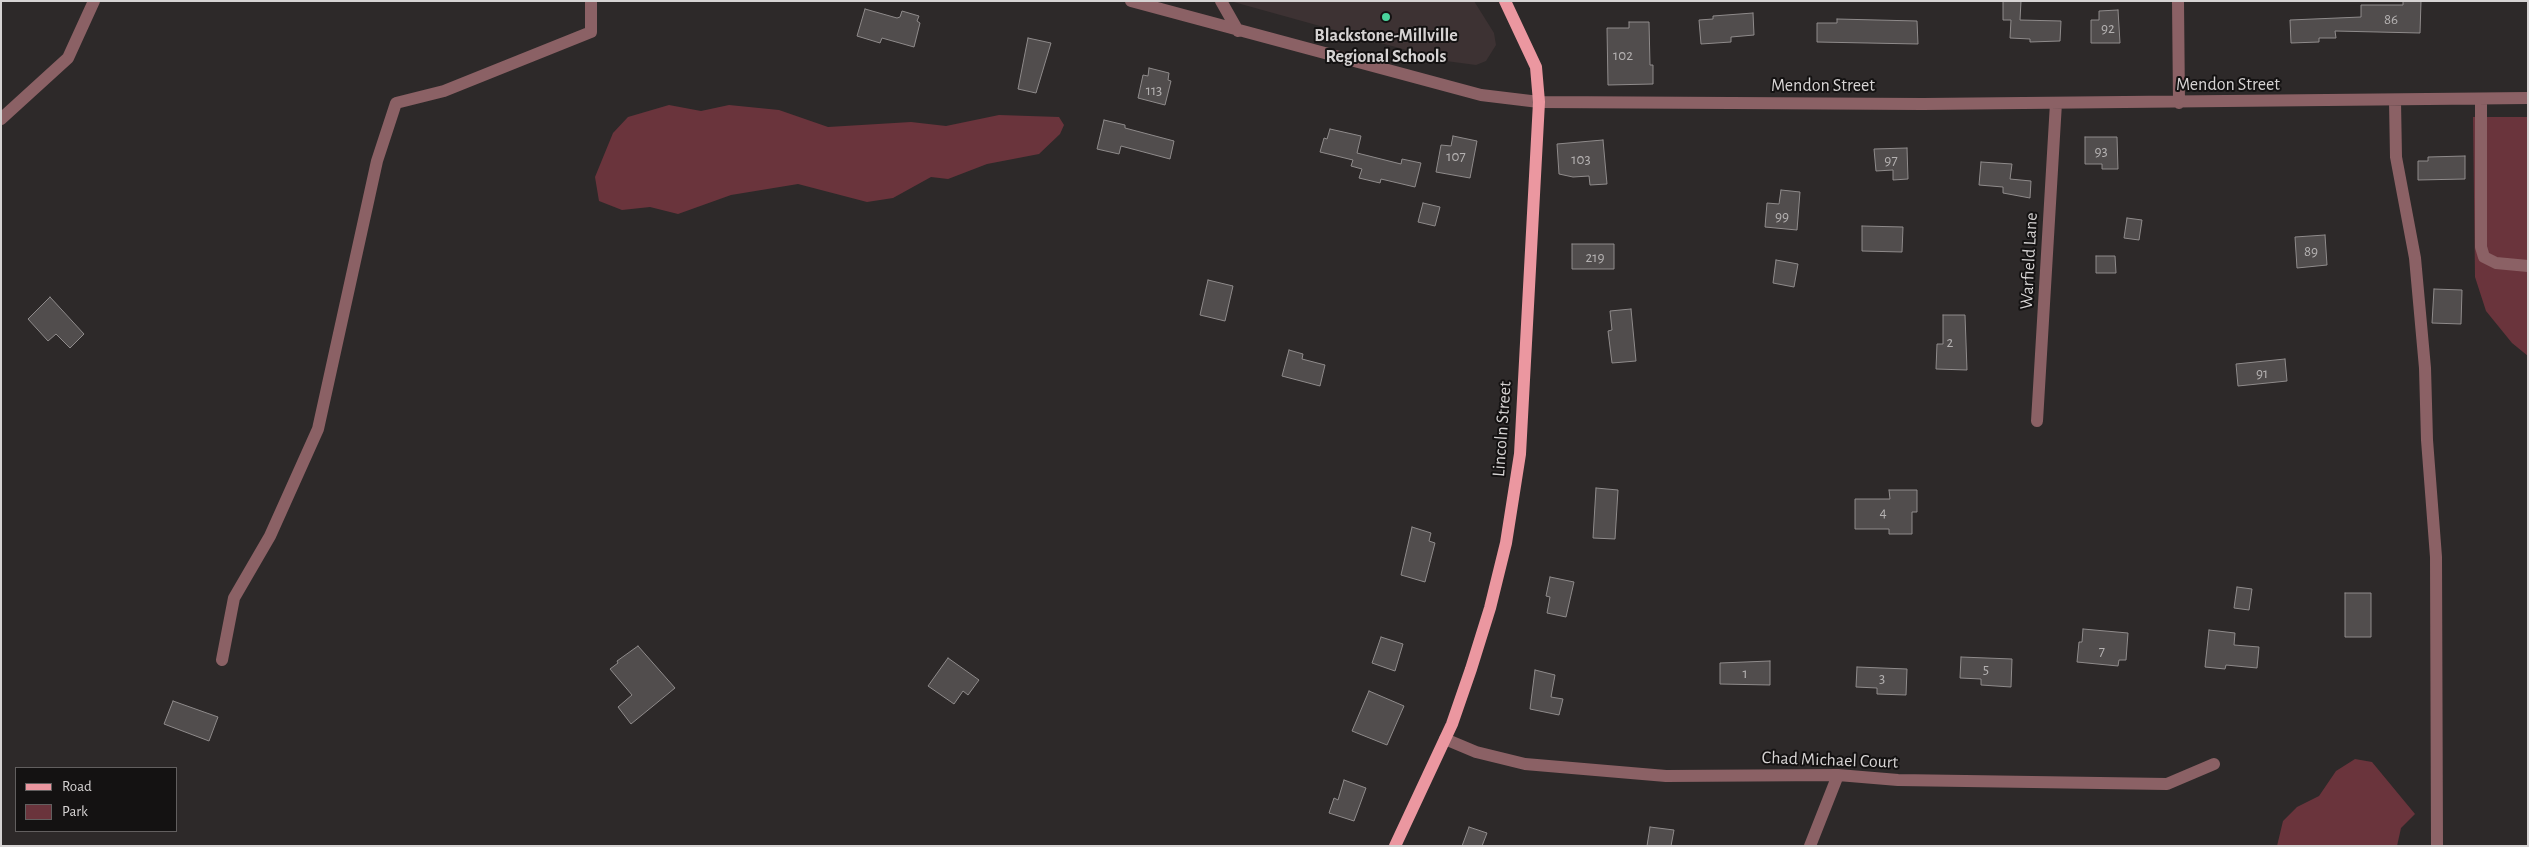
<!DOCTYPE html>
<style>
body{margin:0}
#map{position:relative;width:2529px;height:847px;overflow:hidden;background:#2d2929;font-family:"Alegreya Sans",sans-serif}
canvas{display:block}
.frame{position:absolute;inset:0;border:2px solid #d6d3d3;pointer-events:none}
.legend{position:absolute;left:15px;top:767px;width:162px;height:65px;box-sizing:border-box;background:#141212;border:1px solid #625f5f;margin:0;padding:6px 9px;list-style:none;font-size:15px;color:#d6d3d3}
.legend li{display:flex;align-items:center;gap:10px;height:25px}
.legend b{width:25px;border:1px solid #625f5f}
</style>
<div id="map">
<canvas width="2529" height="847"></canvas>
<div class="frame"></div>
<ul class="legend">
<li><b style="height:6px;background:#eb97a0"></b>Road</li>
<li><b style="height:14px;background:#6a343c"></b>Park</li>
</ul>
</div>
<script>
const ctx = document.querySelector('canvas').getContext('2d');
ctx.lineJoin = 'round';
function fill(path, color) { ctx.fillStyle = color; ctx.fill(path, 'evenodd'); }
const poly = rows => new Path2D(rows.map(r => 'M' + r).join(''));
function trace(path, color, width, dash) { ctx.strokeStyle = color; ctx.lineWidth = width; ctx.lineCap = dash ? 'butt' : 'round'; ctx.setLineDash(dash || []); ctx.stroke(path); }
function drawText(font, color, halo, rows, align = 'center') {
  ctx.font = font + ' "Alegreya Sans",sans-serif'; ctx.lineWidth = 4; ctx.setLineDash([]); ctx.textBaseline = 'middle'; ctx.strokeStyle = halo; ctx.fillStyle = color; for (const [text, x, y, turn = 0] of rows) {
    ctx.save(); ctx.translate(x, y); ctx.rotate((+turn || 0) * Math.PI / 180); ctx.textAlign = isNaN(turn) ? turn : align; if (halo) ctx.strokeText(text, 0, 0); ctx.fillText(text, 0, 0); ctx.restore();
  }
}
fill(poly([
 [1230,1,1474,1,1494,33,1496,45,1486,61,1476,65,1446,61]
]), '#3d3233');
fill(poly([
 [669,105,701,111,729,105,779,110,828,127,911,122,946,126,999,115,1059,117,1064,125,1060,134,1039,154,987,164,948,179,931,177,893,198,867,202,798,184,731,195,678,214,650,207,622,210,599,201,595,177,613,133,628,117],
 [2473,117,2528,117,2528,356,2512,343,2486,311,2475,277],
 [2355,759,2372,762,2415,814,2401,828,2397,846,2277,846,2283,821,2297,807,2319,796,2336,771]
]), '#6a343c');
const building = poly([
 [2003,1,2021,1,2020,20,2061,21,2060,41,2030,42,2030,39,2010,38,2011,20,2003,20,2003,1],
 [2403,1,2421,1,2420,33,2335,31,2336,38,2319,38,2319,42,2291,43,2290,20,2361,17,2361,5,2403,5,2403,1],
 [865,9,897,18,900,17,902,11,919,16,917,21,920,23,914,47,882,38,880,43,857,36,865,9],
 [2118,10,2120,43,2091,43,2091,20,2099,20,2099,11,2118,10],
 [1753,13,1754,35,1731,37,1731,42,1701,44,1699,20,1713,19,1713,16,1753,13],
 [1837,19,1917,21,1918,44,1817,42,1817,23,1837,23,1837,19],
 [1629,22,1649,22,1650,65,1653,65,1653,84,1608,85,1607,28,1629,28,1629,22],
 [1028,38,1051,43,1036,93,1018,89,1028,38],
 [1149,68,1169,73,1168,80,1171,81,1165,105,1138,98,1143,75,1148,76,1149,68],
 [1104,120,1125,125,1125,128,1174,141,1170,159,1121,146,1119,154,1097,149,1104,120],
 [1330,129,1361,136,1357,153,1401,164,1402,159,1421,163,1415,187,1381,179,1380,183,1359,178,1362,169,1351,166,1353,160,1320,152,1324,138,1327,139,1330,129],
 [1453,136,1477,141,1470,178,1436,172,1441,145,1451,146,1453,136],
 [2085,137,2117,137,2118,169,2102,169,2102,164,2085,164,2085,137],
 [1603,140,1607,184,1590,185,1589,176,1573,177,1559,174,1557,144,1603,140],
 [1907,148,1908,179,1893,180,1893,170,1876,171,1874,149,1907,148],
 [2465,156,2465,179,2418,180,2418,161,2428,161,2428,157,2465,156],
 [1981,162,2012,164,2010,179,2031,181,2030,198,2003,193,2003,187,1979,185,1981,162],
 [1781,190,1800,192,1797,230,1765,227,1767,203,1779,204,1781,190],
 [1423,203,1440,207,1435,226,1418,222,1423,203],
 [2127,218,2142,220,2139,240,2124,238,2127,218],
 [1862,226,1903,227,1902,252,1862,251,1862,226],
 [2325,235,2327,265,2297,268,2295,237,2325,235],
 [1572,244,1614,244,1614,269,1572,269,1572,244],
 [2096,256,2115,256,2116,273,2096,273,2096,256],
 [1776,260,1798,264,1794,287,1773,283,1776,260],
 [1208,280,1233,286,1225,321,1200,315,1208,280],
 [2434,289,2462,290,2461,324,2432,323,2434,289],
 [50,297,84,334,70,348,56,334,48,341,28,319,50,297],
 [1631,309,1636,361,1612,363,1608,331,1612,330,1610,311,1631,309],
 [1943,315,1965,315,1967,370,1936,369,1937,344,1943,344,1943,315],
 [1289,350,1303,354,1302,359,1325,365,1320,386,1282,376,1289,350],
 [2285,359,2287,381,2238,386,2236,364,2285,359],
 [1596,488,1618,490,1615,539,1593,538,1596,488],
 [1889,490,1917,490,1917,512,1912,512,1912,534,1889,534,1889,529,1855,529,1855,499,1890,499,1889,490],
 [1412,527,1431,533,1429,541,1435,543,1425,582,1401,575,1412,527],
 [1550,577,1574,582,1566,617,1547,613,1550,597,1546,596,1550,577],
 [2237,587,2252,589,2249,610,2234,608,2237,587],
 [2345,593,2371,593,2371,637,2345,637,2345,593],
 [2083,629,2128,633,2126,660,2119,660,2118,666,2077,662,2079,642,2082,642,2083,629],
 [2209,630,2235,633,2234,645,2259,647,2257,668,2226,665,2225,669,2205,667,2209,630],
 [1381,637,1403,644,1395,671,1372,663,1381,637],
 [638,646,675,688,631,724,618,707,632,695,610,669,618,663,617,661,638,646],
 [1961,657,2012,659,2011,687,1981,685,1981,679,1960,678,1961,657],
 [948,658,979,680,968,695,963,691,954,704,928,686,948,658],
 [1770,661,1770,685,1720,684,1720,663,1770,661],
 [1857,667,1907,669,1906,695,1877,694,1877,688,1856,687,1857,667],
 [1535,670,1555,675,1551,697,1563,699,1559,715,1530,709,1535,670],
 [1369,691,1404,706,1387,745,1352,731,1369,691],
 [173,701,218,717,209,741,164,724,173,701],
 [1344,780,1366,788,1354,821,1329,813,1334,798,1338,800,1344,780],
 [1469,827,1487,833,1482,846,1462,846,1469,827],
 [1650,827,1674,830,1671,846,1647,846,1650,827]
]);
fill(building, '#514d4d');
trace(building, '#8f8b8b', 1);
trace(poly([
 [1131,1,1481,95,1539,102,1923,104,2528,98],
 [1221,1,1238,31],
 [2178,1,2179,103],
 [2481,99,2481,247,2484,257,2496,263,2528,266],
 [2395,101,2396,157,2415,258,2425,368,2427,440,2436,557,2437,846],
 [1,119,68,58,94,1],
 [2037,421,2056,103],
 [222,660,234,598,270,536,318,429,377,161,396,103,444,91,591,32,591,1],
 [1445,739,1476,752,1525,764,1666,776,1838,775,1898,780,2167,784,2214,764],
 [1810,846,1838,775]
]), '#8b6165', 12);
trace(poly([
 [1395,846,1452,724,1471,669,1490,608,1506,543,1520,454,1539,102,1536,67,1505,1]
]), '#eb97a0', 12);
for (const [x, y, r, color] of [
 [1386,17,5,"#49d49c"]
]) { const dot = new Path2D(); dot.arc(x, y, r, 0, 2 * Math.PI); ctx.fillStyle = color; ctx.fill(dot); trace(dot, '#141212', 2); }
drawText('15px', '#b5b2b2', null, [
 ["86",2391,19],
 ["92",2108,28],
 ["102",1623,55],
 ["113",1154,90],
 ["93",2101,151],
 ["107",1456,156],
 ["103",1581,159],
 ["97",1891,160],
 ["99",1782,216],
 ["89",2311,251],
 ["219",1595,257],
 ["2",1950,342],
 ["91",2262,373],
 ["4",1883,512],
 ["7",2102,651],
 ["5",1986,669],
 ["1",1745,673],
 ["3",1882,678]
]);
drawText('bold 18px', '#d6d3d3', '#141212', [
 ["Blackstone-Millville",1386,36],
 ["Regional Schools",1386,57]
]);
drawText('18px', '#d6d3d3', '#141212', [
 ["Mendon Street",2228,85],
 ["Mendon Street",1823,86],
 ["Warfield Lane",2029,261,-87],
 ["Lincoln Street",1502,429,-86],
 ["Chad Michael Court",1830,760,2]
]);
</script>
